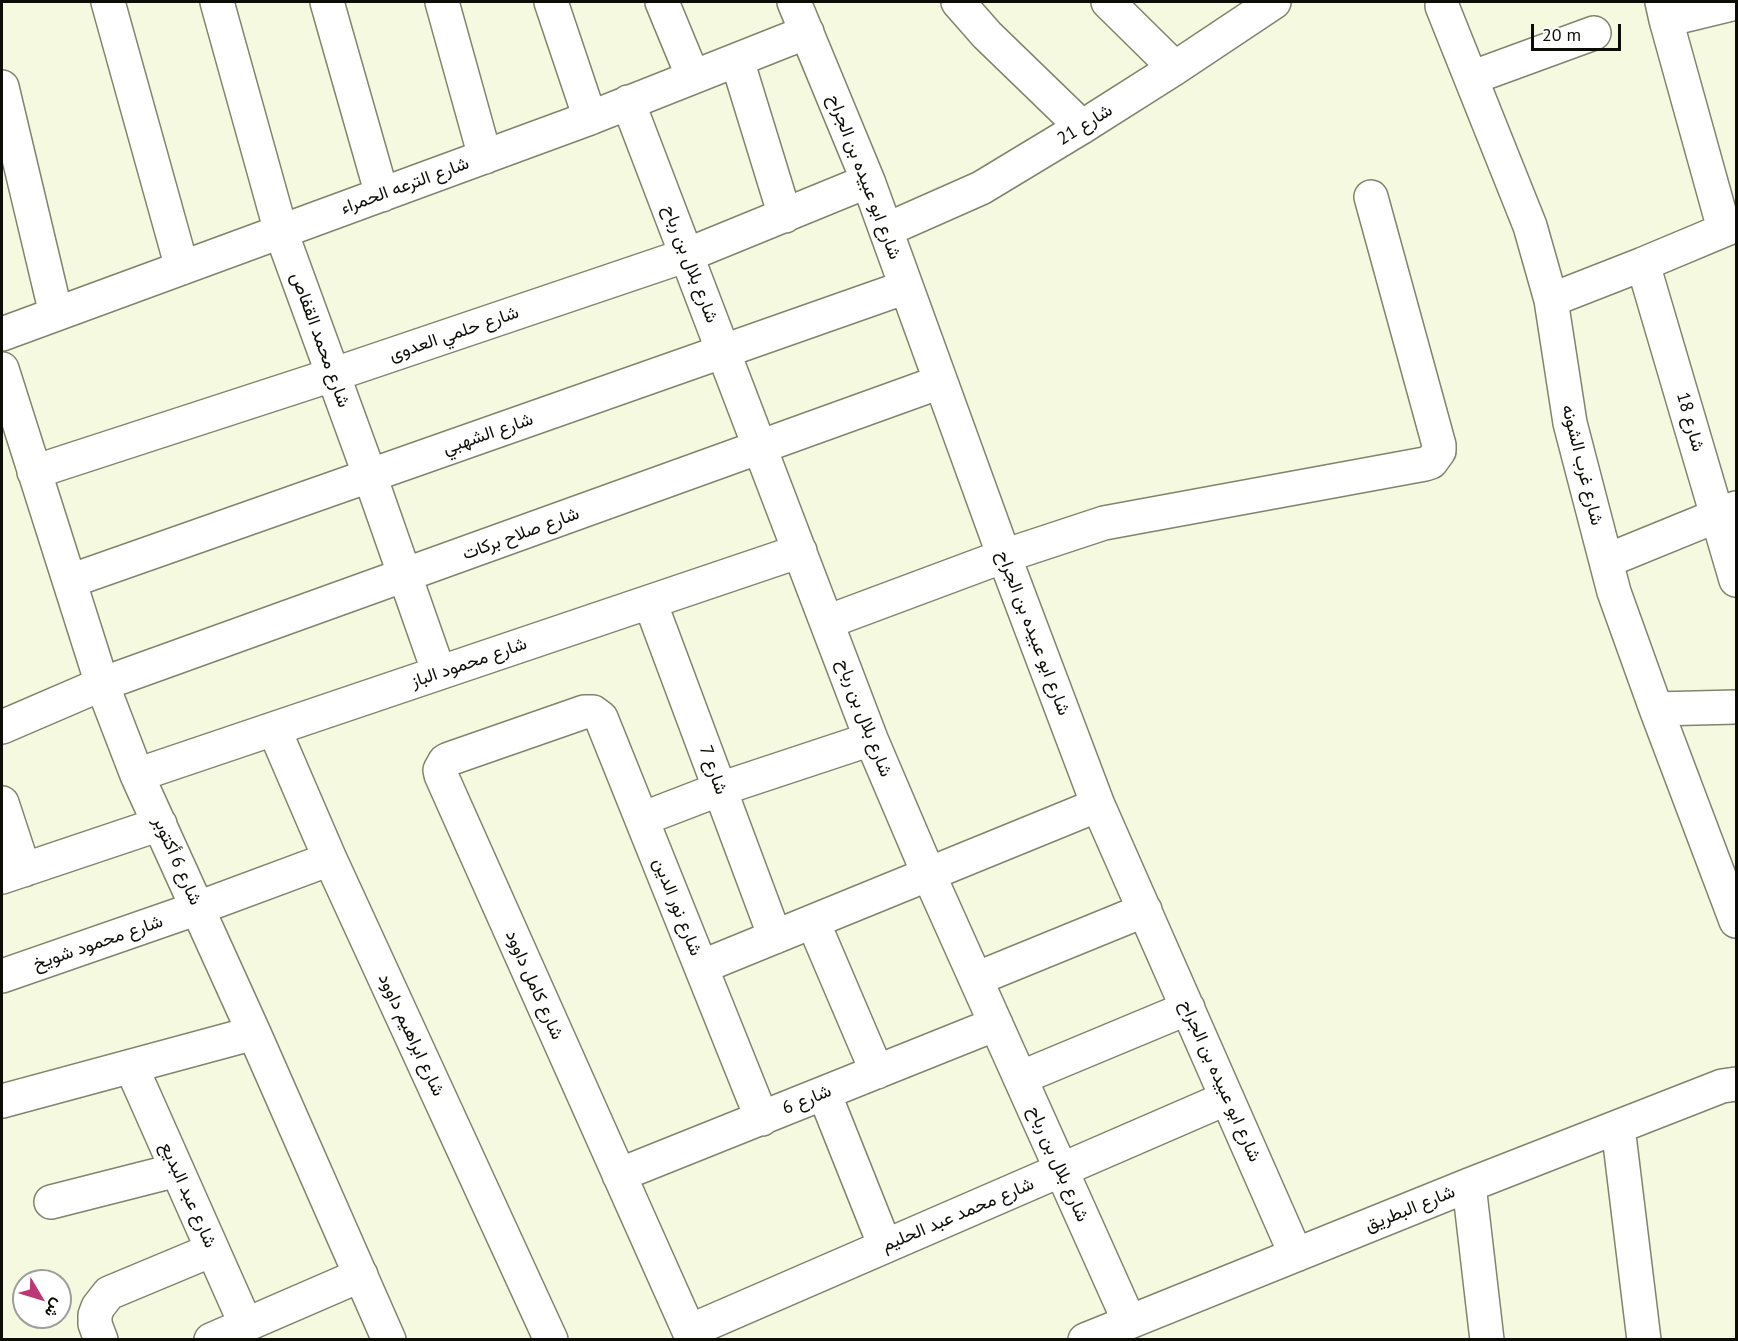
<!DOCTYPE html>
<meta charset="utf-8">
<style>
body{margin:0}
#map{position:relative;width:1738px;height:1341px;overflow:hidden;background:#f4f9df;font-family:"PT Sans",Vazirmatn,sans-serif}
canvas{display:block}
.frame{position:absolute;inset:0;border:3px solid #0c0d06;pointer-events:none}
.north{position:absolute;left:12px;top:1269px;width:60px;height:60px;box-sizing:border-box;background:#fff;border:2px solid #9e9e9b;border-radius:50%;rotate:128deg;font-size:16px;font-weight:700;line-height:24px;text-align:center;color:#0c0d06}
.north::after{content:'';display:block;margin:auto;width:21px;height:27px;background:#bd3777;clip-path:polygon(50% 0,100% 100%,50% 72%,0 100%)}
.scale{position:absolute;left:1531px;top:24px;width:90px;height:27px;box-sizing:border-box;border:3px solid #0c0d06;border-top:0;padding-left:8px;font-size:18px;line-height:21px;white-space:nowrap;color:#0c0d06;-webkit-text-stroke:4px #fff;paint-order:stroke}
</style>
<div id="map">
<canvas width="1738" height="1341"></canvas>
<div class="frame"></div>
<div class="north">ش</div>
<div class="scale">20 m</div>
</div>
<script>
const ctx = document.querySelector('canvas').getContext('2d');
ctx.lineJoin = 'round';
const poly = rows => new Path2D(rows.map(r => 'M' + r).join(''));
function trace(path, color, width, dash) { ctx.strokeStyle = color; ctx.lineWidth = width; ctx.lineCap = dash ? 'butt' : 'round'; ctx.setLineDash(dash || []); ctx.stroke(path); }
function drawText(font, color, halo, rows, align = 'center') {
  ctx.font = font + ' "PT Sans",Vazirmatn,sans-serif'; ctx.lineWidth = 4.5; ctx.setLineDash([]); ctx.textBaseline = 'middle'; ctx.strokeStyle = halo; ctx.fillStyle = color; for (const [text, x, y, turn = 0] of rows) {
    ctx.save(); ctx.translate(x, y); ctx.rotate((+turn || 0) * Math.PI / 180); ctx.textAlign = isNaN(turn) ? turn : align; if (halo) ctx.strokeText(text, 0, 0); ctx.fillText(text, 0, 0); ctx.restore();
  }
}
const minor = poly([
 [108,2,182,268],
 [217,2,281,232,370,476,439,673],
 [327,2,382,195],
 [442,2,485,157],
 [551,2,590,118],
 [662,2,693,77],
 [794,2,868,181,1004,556,1098,805,1296,1255],
 [958,2,987,35,1082,127],
 [1108,2,1175,68],
 [1662,2,1666,20,1724,229],
 [1442,6,1530,226,1551,300,1570,423,1614,592,1656,709,1736,921],
 [1666,20,1736,3],
 [737,60,785,216],
 [1471,78,1594,33],
 [2,87,56,314],
 [628,102,871,739,929,875,1129,1321],
 [886,230,981,188,1082,127,1175,68,1274,2],
 [1643,264,1736,580],
 [1551,300,1643,264,1736,225],
 [2,334,590,118,807,32],
 [2,369,102,684,137,775,254,1033,389,1340],
 [34,472,332,375,687,255,868,181],
 [1606,561,1736,508],
 [70,581,906,287],
 [650,602,775,937],
 [827,622,1004,556,1104,523,1425,464,1431,462,1439,451,1439,445,1371,197],
 [1656,709,1736,707],
 [2,727,102,684,940,382],
 [274,729,330,859,551,1340],
 [137,775,800,551],
 [2,803,24,870],
 [642,819,720,789,871,739],
 [2,877,160,824],
 [813,922,877,1072],
 [701,967,1098,805],
 [2,976,198,908,330,859],
 [976,979,1145,910],
 [131,1066,246,1325],
 [1020,1078,1188,1008],
 [824,1093,885,1246],
 [2,1101,254,1033],
 [1618,1127,1644,1340],
 [619,1175,996,1024],
 [1469,1185,1487,1340],
 [51,1202,177,1170],
 [690,1331,1227,1098],
 [101,1340,95,1324,95,1315,98,1307,109,1293,212,1250],
 [211,1340,361,1275],
 [693,1340,441,775,440,770,445,761,449,759,584,712,593,712,601,718,762,1119],
 [1085,1340,1469,1185,1722,1086,1736,1084]
]);
trace(minor, '#80846d', 36);
trace(minor, '#fff', 33);
drawText('18px', '#0c0d06', '#fff', [
 ["شارع 21",1085,125,-32],
 ["شارع ابو عبيده بن الجراح",864,177,69],
 ["شارع الترعه الحمراء",405,186,-20],
 ["شارع بلال بن رباح",690,264,69],
 ["شارع حلمي العدوى",454,334,-19],
 ["شارع محمد القفاص",320,340,70],
 ["شارع 18",1690,422,74],
 ["شارع الشهبي",488,434,-19],
 ["شارع غرب الشونه",1582,465,76],
 ["شارع صلاح بركات",521,534,-20],
 ["شارع ابو عبيده بن الجراح",1033,633,69],
 ["شارع محمود الباز",469,663,-19],
 ["شارع بلال بن رباح",864,718,69],
 ["شارع 7",713,770,70],
 ["شارع 6 أكتوبر",177,861,66],
 ["شارع نور الدين",677,907,68],
 ["شارع محمود شويخ",98,943,-19],
 ["شارع كامل داوود",534,985,66],
 ["شارع ابراهيم داوود",411,1035,65],
 ["شارع ابو عبيده بن الجراح",1220,1081,66],
 ["شارع 6",807,1100,-22],
 ["شارع بلال بن رباح",1058,1164,66],
 ["شارع عبد البديع",188,1195,66],
 ["شارع البطريق",1410,1209,-22],
 ["شارع محمد عبد الحليم",958,1215,-23]
]);
</script>
